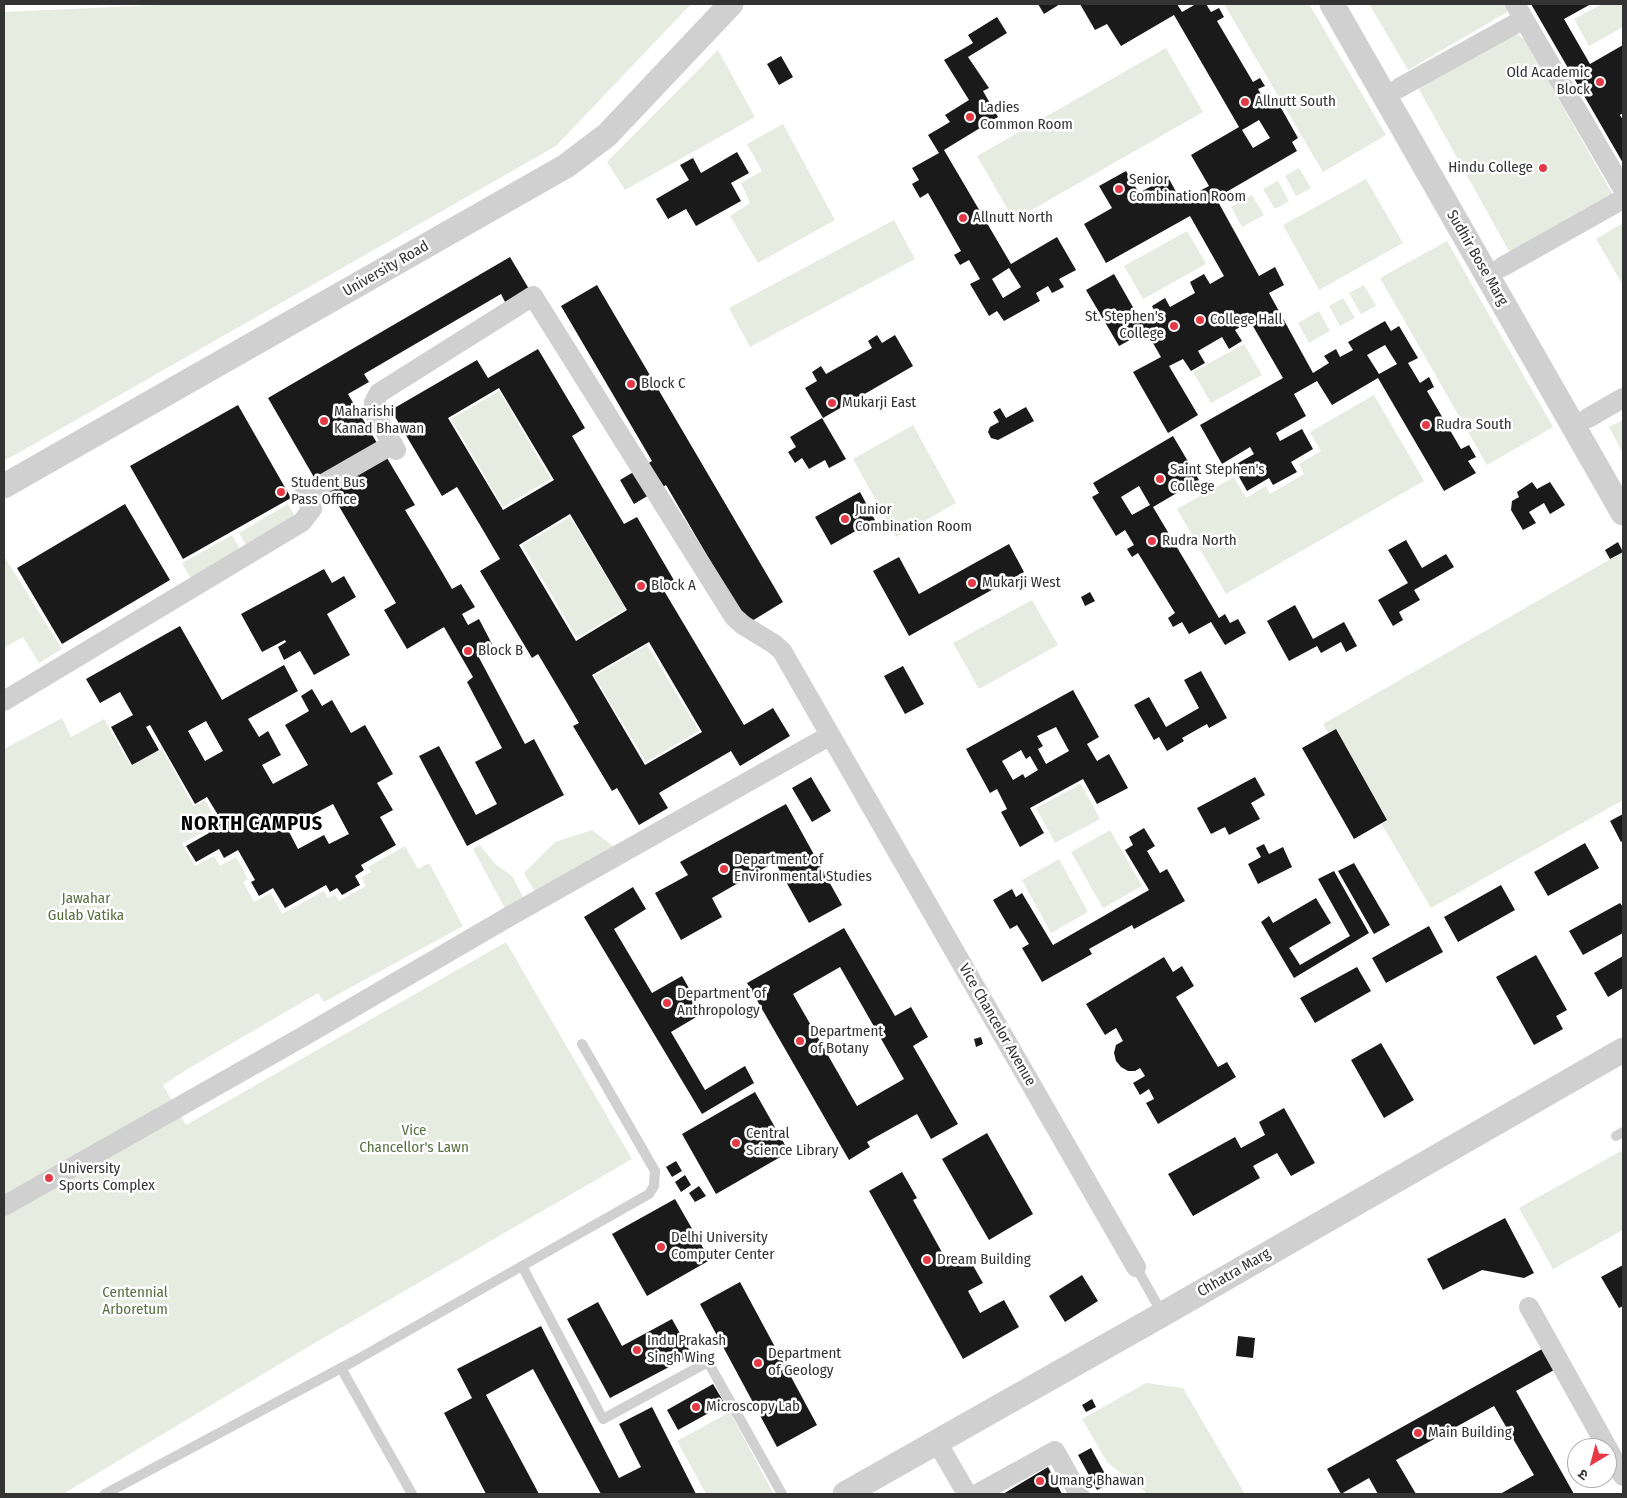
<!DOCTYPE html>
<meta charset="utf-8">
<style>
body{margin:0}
#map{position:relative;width:1627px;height:1498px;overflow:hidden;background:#fff;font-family:"Fira Sans Condensed","Noto Sans Devanagari",sans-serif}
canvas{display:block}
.frame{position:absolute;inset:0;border:5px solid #333;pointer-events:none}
.north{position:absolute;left:1567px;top:1438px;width:50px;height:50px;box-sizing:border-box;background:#fff;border:1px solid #adadad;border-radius:50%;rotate:217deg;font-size:14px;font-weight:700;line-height:20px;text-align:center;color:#333}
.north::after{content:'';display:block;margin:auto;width:18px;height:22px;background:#e63946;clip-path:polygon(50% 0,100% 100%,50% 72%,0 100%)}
</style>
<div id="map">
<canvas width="1627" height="1498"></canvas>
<div class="frame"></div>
<div class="north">उ</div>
</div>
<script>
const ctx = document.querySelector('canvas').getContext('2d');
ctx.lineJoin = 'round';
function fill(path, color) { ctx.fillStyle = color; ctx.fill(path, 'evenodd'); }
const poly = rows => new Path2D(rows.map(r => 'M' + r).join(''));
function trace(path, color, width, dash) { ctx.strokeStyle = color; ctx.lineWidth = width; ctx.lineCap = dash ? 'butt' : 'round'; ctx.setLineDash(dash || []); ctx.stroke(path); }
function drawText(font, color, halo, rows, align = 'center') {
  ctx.font = font + ' "Fira Sans Condensed",sans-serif'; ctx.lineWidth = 5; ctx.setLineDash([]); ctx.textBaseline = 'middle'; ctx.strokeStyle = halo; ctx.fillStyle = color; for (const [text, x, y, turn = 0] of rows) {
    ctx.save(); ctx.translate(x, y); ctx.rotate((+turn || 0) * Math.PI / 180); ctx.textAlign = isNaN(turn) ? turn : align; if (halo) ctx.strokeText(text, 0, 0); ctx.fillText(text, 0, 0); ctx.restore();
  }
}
fill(poly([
 [181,4,691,4,556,146,4,461,4,12],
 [1224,4,1309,4,1386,135,1323,172],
 [1369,4,1505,4,1509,11,1408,70],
 [1602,4,1623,4,1623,27,1589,46,1574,19],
 [1513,31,1525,40,1613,195,1510,253,1416,84],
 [1166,48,1203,112,1014,220,977,156],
 [718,50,755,117,625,190,607,162],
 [783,124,835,220,758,263,730,216,750,203,741,183,762,171,747,144],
 [1299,168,1311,188,1296,196,1285,176],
 [1366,179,1403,243,1319,290,1283,225],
 [1278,181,1289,201,1275,209,1263,189],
 [1252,195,1264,215,1242,227,1231,207],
 [894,220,915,259,750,347,729,308],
 [1623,223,1623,285,1596,239],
 [1187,231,1206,264,1143,299,1124,266],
 [1447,241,1553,427,1487,465,1380,278],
 [1364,285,1376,306,1361,314,1349,293],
 [1343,298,1355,318,1340,326,1329,306],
 [1319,311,1330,331,1309,343,1298,323],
 [1244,344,1262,375,1211,403,1193,372],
 [499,391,551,479,503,507,451,419],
 [1374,395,1424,481,1226,594,1177,509,1234,477,1246,498,1266,486,1270,494,1304,474,1299,464,1321,451,1310,432],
 [1623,420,1623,453,1609,427],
 [913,425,956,503,896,537,853,459],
 [288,504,297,520,248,548,239,533],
 [570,517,626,609,577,638,522,545],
 [232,535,241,551,191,579,182,563],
 [1623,552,1623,800,1431,908,1323,724],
 [4,556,62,649,39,663,23,637,4,648],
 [1032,600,1058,645,979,689,953,643],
 [647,645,699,731,646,762,594,676],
 [62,718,71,737,104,719,131,766,162,749,194,807,205,800,213,814,196,823,202,833,182,843,195,866,214,856,220,866,236,857,248,879,243,882,254,902,271,893,282,914,324,891,328,898,335,895,339,901,366,886,362,877,371,872,368,867,405,846,418,869,429,863,463,926,324,1002,318,993,186,1070,163,1085,186,1125,506,942,632,1159,313,1344,63,1494,4,1494,4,749],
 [1081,784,1100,819,1055,843,1036,808],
 [592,830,617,849,537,896,524,873,555,842],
 [1110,830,1142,886,1103,908,1071,852],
 [480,845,495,864,512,876,525,901,507,912,473,849],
 [1059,859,1088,912,1051,933,1022,880],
 [1623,1150,1623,1230,1553,1269,1519,1208],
 [1146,1383,1183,1388,1245,1494,1148,1494,1107,1462,1082,1419],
 [730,1412,773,1493,771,1494,706,1494,677,1441]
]), '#e6ecdf');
fill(poly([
 [1038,4,1060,4,1044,14],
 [1080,4,1177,4,1182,12,1196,4,1206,4,1211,12,1219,8,1224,17,1217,21,1253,82,1260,78,1265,86,1258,89,1267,105,1276,99,1298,138,1292,142,1297,151,1216,198,1259,276,1275,267,1284,285,1269,293,1313,373,1329,363,1324,356,1336,349,1340,357,1353,350,1348,342,1385,321,1391,331,1399,326,1418,358,1408,363,1420,383,1429,377,1434,387,1427,391,1461,449,1469,445,1476,457,1468,461,1476,473,1444,491,1378,378,1332,405,1317,381,1294,394,1306,416,1276,433,1280,441,1302,429,1313,449,1291,462,1297,472,1273,485,1269,478,1247,491,1233,466,1254,454,1250,447,1222,464,1200,425,1283,378,1250,321,1235,330,1242,341,1229,349,1222,337,1198,351,1205,363,1191,371,1183,359,1169,366,1198,415,1168,433,1133,372,1161,357,1146,331,1119,346,1086,290,1114,274,1142,323,1156,314,1152,306,1165,298,1170,307,1195,293,1190,282,1204,274,1210,284,1224,276,1190,216,1106,263,1084,224,1112,208,1099,186,1126,171,1139,193,1168,177,1181,201,1209,186,1191,155,1239,127,1174,15,1121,46,1107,24,1095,30],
 [1259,120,1270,138,1253,148,1242,130],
 [1385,345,1397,364,1379,374,1367,355],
 [1531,4,1591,4,1564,19,1590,64,1623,45,1623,113,1620,115,1623,120,1623,163],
 [997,17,1007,33,968,57,989,88,983,91,998,117,944,150,1011,264,1057,237,1076,270,1059,279,1064,287,1052,293,1048,286,1036,293,1040,301,1004,321,997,311,989,316,970,284,980,279,969,260,960,265,954,255,961,251,928,193,920,198,912,184,919,180,912,168,939,153,928,135,950,122,945,115,969,100,944,60,973,43,968,35],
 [1009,268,1021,287,1003,298,992,279],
 [781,56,793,77,779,85,767,64],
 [737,152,749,173,731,183,741,201,696,226,686,209,668,219,656,199,689,180,680,165,693,158,701,173],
 [510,257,529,289,505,302,501,294,364,374,369,382,348,394,377,443,315,479,268,398],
 [597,285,783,602,747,624,666,485,634,504,620,480,652,461,561,306],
 [877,335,882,343,895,335,913,366,823,418,805,388,817,381,812,372,821,366,826,374,872,348,868,341],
 [538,349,585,428,572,436,624,524,637,517,675,582,663,589,744,725,773,708,790,736,740,766,731,751,664,790,659,793,668,808,639,825,617,788,612,791,573,726,579,723,538,654,532,658,480,571,500,559,480,525,457,487,442,496,391,410,477,360,488,378],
 [499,388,554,480,503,510,448,418],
 [570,514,627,610,576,641,519,545],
 [649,642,702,732,645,765,592,675],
 [238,405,291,498,183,559,130,466],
 [1026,407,1034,421,998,440,991,438,988,432,990,427,999,422,993,412,1000,408,1006,418],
 [822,418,846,459,829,468,825,460,809,469,802,458,795,463,788,452,796,447,790,437],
 [1173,436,1199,480,1153,507,1219,618,1225,614,1230,623,1238,619,1246,633,1225,645,1211,622,1189,634,1182,622,1173,627,1168,618,1175,613,1138,553,1132,557,1127,549,1134,545,1125,530,1116,536,1092,497,1099,493,1093,483],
 [1139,486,1150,505,1132,515,1121,497],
 [387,458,415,505,405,510,428,548,452,589,461,584,475,607,462,614,468,625,479,619,492,644,476,652,525,744,534,739,564,795,467,846,419,756,439,746,476,815,497,804,475,762,502,748,467,682,473,677,444,627,407,649,384,610,396,603,330,491],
 [1532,482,1537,489,1550,482,1565,505,1550,514,1544,503,1529,512,1536,523,1523,530,1511,510,1512,501,1519,497,1517,492],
 [860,492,875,520,831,545,815,517],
 [125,504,170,580,62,644,17,568],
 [1406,540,1422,568,1446,554,1454,567,1414,590,1420,600,1399,612,1403,620,1393,626,1378,600,1408,583,1388,550],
 [1618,542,1623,552,1610,559,1605,550],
 [1009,544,1024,572,909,636,873,571,899,557,919,594],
 [324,569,332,583,344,576,356,597,327,614,350,655,314,675,300,651,284,660,278,647,286,642,285,640,262,652,241,614],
 [1090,592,1095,601,1085,606,1081,597],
 [1295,605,1313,639,1344,622,1357,646,1346,652,1341,642,1321,653,1317,646,1289,661,1267,621],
 [180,626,222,700,284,665,298,691,248,719,259,737,268,731,281,755,262,765,273,784,308,765,285,725,309,711,301,696,312,689,322,706,332,700,351,733,365,725,393,774,377,783,393,810,380,817,396,845,361,865,364,870,355,876,360,885,342,895,337,888,330,892,326,885,285,908,273,888,259,896,251,882,255,880,238,850,224,858,219,849,196,862,186,846,209,833,203,823,218,815,207,797,195,804,150,725,146,727,159,750,132,765,111,727,133,715,120,692,100,703,86,679],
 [206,721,223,751,205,761,188,731],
 [333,804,349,834,329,844,324,835,298,849,287,828],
 [903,666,924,704,905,714,884,676],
 [1201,671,1227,718,1209,728,1207,724,1182,738,1184,741,1167,751,1159,737,1154,740,1134,705,1149,697,1166,727,1199,708,1184,680],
 [1073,690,1099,737,1087,744,1097,761,1109,754,1128,788,1097,804,1083,779,1030,808,1044,833,1020,847,1001,812,1007,809,997,789,990,793,966,749],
 [1056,727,1069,751,1046,764,1038,749,1043,746,1037,736],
 [1021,750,1026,759,1030,756,1038,770,1025,778,1023,774,1013,780,1002,761],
 [1336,729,1387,820,1354,839,1302,748],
 [811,777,831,811,812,822,792,788],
 [1255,777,1265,795,1251,803,1260,819,1229,835,1225,827,1211,834,1197,808],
 [786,804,842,905,809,923,775,862,712,898,722,917,681,940,655,893,688,875,680,862],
 [1623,814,1623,841,1621,842,1610,821],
 [1144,828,1155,846,1147,851,1160,873,1167,869,1185,901,1134,929,1132,925,1089,949,1092,954,1042,982,1022,948,1029,944,1017,925,1010,929,993,900,1012,889,1016,897,1022,893,1053,945,1149,890,1125,850,1133,845,1129,837],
 [1585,843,1599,868,1548,896,1534,872],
 [1264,844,1269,854,1283,847,1292,867,1258,884,1248,864,1261,857,1256,848],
 [1354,863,1390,925,1374,934,1338,871],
 [1334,871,1369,933,1294,978,1261,922,1269,916,1273,923,1316,898,1331,923,1289,948,1300,965,1350,936,1318,879],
 [1501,885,1515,910,1458,942,1444,917],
 [633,887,646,909,614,929,652,993,682,976,703,1013,671,1032,705,1090,745,1066,754,1083,702,1114,584,917],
 [1620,903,1623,907,1623,933,1583,955,1569,931],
 [1429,926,1443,952,1386,983,1372,958],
 [844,928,895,1016,911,1007,920,1023,928,1037,913,1046,958,1124,931,1139,917,1114,867,1142,870,1147,849,1160,747,983],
 [840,967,904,1079,857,1106,793,994],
 [1536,955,1567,1010,1556,1016,1563,1029,1534,1045,1496,977],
 [1623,956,1623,988,1608,997,1594,973],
 [1164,957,1173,972,1182,966,1194,986,1176,997,1218,1067,1227,1062,1236,1077,1158,1124,1146,1103,1154,1099,1149,1089,1140,1095,1133,1083,1145,1076,1140,1068,1135,1071,1128,1071,1121,1067,1116,1061,1114,1053,1116,1045,1123,1041,1116,1028,1105,1035,1086,1004],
 [1357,967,1371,991,1315,1023,1300,998],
 [981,1037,983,1044,976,1047,974,1039],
 [1381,1043,1414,1100,1384,1118,1351,1060],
 [755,1092,789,1152,716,1194,682,1134],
 [1284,1108,1315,1163,1291,1176,1277,1153,1253,1166,1260,1178,1193,1216,1168,1174,1235,1137,1241,1148,1265,1135,1259,1122],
 [987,1133,1033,1214,989,1240,942,1159],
 [676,1161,682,1171,672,1177,666,1167],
 [902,1172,917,1198,913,1200,949,1265,967,1255,983,1283,968,1291,980,1313,1004,1300,1019,1327,963,1359,869,1191],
 [685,1175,691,1185,681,1192,675,1182],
 [699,1186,706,1196,695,1202,689,1193],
 [675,1199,710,1260,647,1296,612,1234],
 [1505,1218,1534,1273,1524,1278,1482,1270,1443,1290,1427,1259],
 [1623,1265,1623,1306,1619,1308,1601,1277],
 [1082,1275,1098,1301,1065,1322,1049,1296],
 [740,1282,817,1425,777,1447,700,1304],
 [598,1302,622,1346,672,1319,692,1355,610,1398,567,1319],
 [541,1326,619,1478,641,1467,619,1424,652,1407,696,1494,601,1494,533,1369,486,1395,539,1494,486,1494,444,1413,472,1398,457,1369],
 [1238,1336,1255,1338,1253,1358,1236,1356],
 [1542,1349,1554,1370,1516,1391,1574,1494,1500,1494,1534,1475,1494,1406,1396,1460,1416,1494,1378,1494,1369,1478,1341,1494,1327,1469],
 [713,1384,725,1404,678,1430,667,1410],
 [1092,1399,1096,1407,1086,1412,1082,1405],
 [1091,1448,1110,1483,1097,1490,1078,1455],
 [1048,1467,1062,1494,1003,1494]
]), '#1a1a1a');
trace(poly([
 [1616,1136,1623,1132],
 [522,1266,603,1419,708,1362,782,1494],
 [1136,1267,1162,1313],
 [341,1368,412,1494],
 [105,1494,358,1359,649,1194,654,1186,655,1171,582,1044]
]), '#d0d0d0', 10);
trace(poly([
 [1515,4,1623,189],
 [1399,88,1524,19],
 [1502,267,1623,199],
 [1588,418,1623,398],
 [396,450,374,413,374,402,379,393,533,296,734,617,743,625,774,644,782,651,1136,1267],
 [4,701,302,522,312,509,304,495,393,444],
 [4,1206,304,1036,510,916,829,736],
 [1529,1307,1623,1476],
 [937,1442,967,1494],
 [977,1494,1055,1451,1079,1494]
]), '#d0d0d0', 20);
trace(poly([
 [1332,4,1623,513],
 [4,486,566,166,607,135,731,4],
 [845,1494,1163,1314,1623,1050]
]), '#d0d0d0', 25);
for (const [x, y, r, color] of [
 [1600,82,5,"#e63946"],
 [1245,102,5,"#e63946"],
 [970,117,5,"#e63946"],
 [1543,168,5,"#e63946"],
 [1119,189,5,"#e63946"],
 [963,218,5,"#e63946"],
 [1200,320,5,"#e63946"],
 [1174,326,5,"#e63946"],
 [631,384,5,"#e63946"],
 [832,403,5,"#e63946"],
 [324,421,5,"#e63946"],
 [1426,425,5,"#e63946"],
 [1160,479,5,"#e63946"],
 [281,492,5,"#e63946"],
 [845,519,5,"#e63946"],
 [1152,541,5,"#e63946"],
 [972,583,5,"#e63946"],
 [641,586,5,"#e63946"],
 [468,651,5,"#e63946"],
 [724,869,5,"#e63946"],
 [667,1003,5,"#e63946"],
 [800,1041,5,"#e63946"],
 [736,1143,5,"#e63946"],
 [49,1178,5,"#e63946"],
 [661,1247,5,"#e63946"],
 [927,1260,5,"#e63946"],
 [637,1350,5,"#e63946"],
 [758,1363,5,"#e63946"],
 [696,1407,5,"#e63946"],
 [1418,1433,5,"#e63946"],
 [1040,1481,5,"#e63946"]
]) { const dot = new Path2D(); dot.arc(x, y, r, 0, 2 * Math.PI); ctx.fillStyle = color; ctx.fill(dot); trace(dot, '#fff', 2); }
drawText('15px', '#333', '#fff', [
 ["Old Academic",1590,73,"right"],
 ["Block",1590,90,"right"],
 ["Allnutt South",1255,102],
 ["Ladies",980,108],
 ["Common Room",980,125],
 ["Hindu College",1533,168,"right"],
 ["Senior",1129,180],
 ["Combination Room",1129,197],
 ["Allnutt North",973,218],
 ["St. Stephen's",1164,317,"right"],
 ["College",1164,334,"right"],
 ["College Hall",1210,320],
 ["Block C",641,384],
 ["Mukarji East",842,403],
 ["Maharishi",334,412],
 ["Kanad Bhawan",334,429],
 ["Rudra South",1436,425],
 ["Saint Stephen's",1170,470],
 ["College",1170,487],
 ["Student Bus",291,483],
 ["Pass Office",291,500],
 ["Junior",855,510],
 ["Combination Room",855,527],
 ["Rudra North",1162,541],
 ["Mukarji West",982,583],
 ["Block A",651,586],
 ["Block B",478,651],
 ["Department of",734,860],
 ["Environmental Studies",734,877],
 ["Department of",677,994],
 ["Anthropology",677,1011],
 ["Department",810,1032],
 ["of Botany",810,1049],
 ["Central",746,1134],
 ["Science Library",746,1151],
 ["University",59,1169],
 ["Sports Complex",59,1186],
 ["Delhi University",671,1238],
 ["Computer Center",671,1255],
 ["Dream Building",937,1260],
 ["Indu Prakash",647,1341],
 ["Singh Wing",647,1358],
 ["Department",768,1354],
 ["of Geology",768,1371],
 ["Microscopy Lab",706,1407],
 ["Main Building",1428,1433],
 ["Umang Bhawan",1050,1481]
], 'left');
drawText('15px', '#333', '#fff', [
 ["Sudhir Bose Marg",1477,258,60],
 ["University Road",386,269,-30],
 ["Vice Chancelor Avenue",997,1025,60],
 ["Chhatra Marg",1234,1273,-30]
]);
drawText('15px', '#56703f', '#fff', [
 ["Jawahar",86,899],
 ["Gulab Vatika",86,916],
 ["Vice",414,1131],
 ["Chancellor's Lawn",414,1148],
 ["Centennial",135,1293],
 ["Arboretum",135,1310]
]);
ctx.letterSpacing = '1px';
drawText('bold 20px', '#000', '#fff', [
 ["NORTH CAMPUS",252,824]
]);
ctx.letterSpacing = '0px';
</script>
